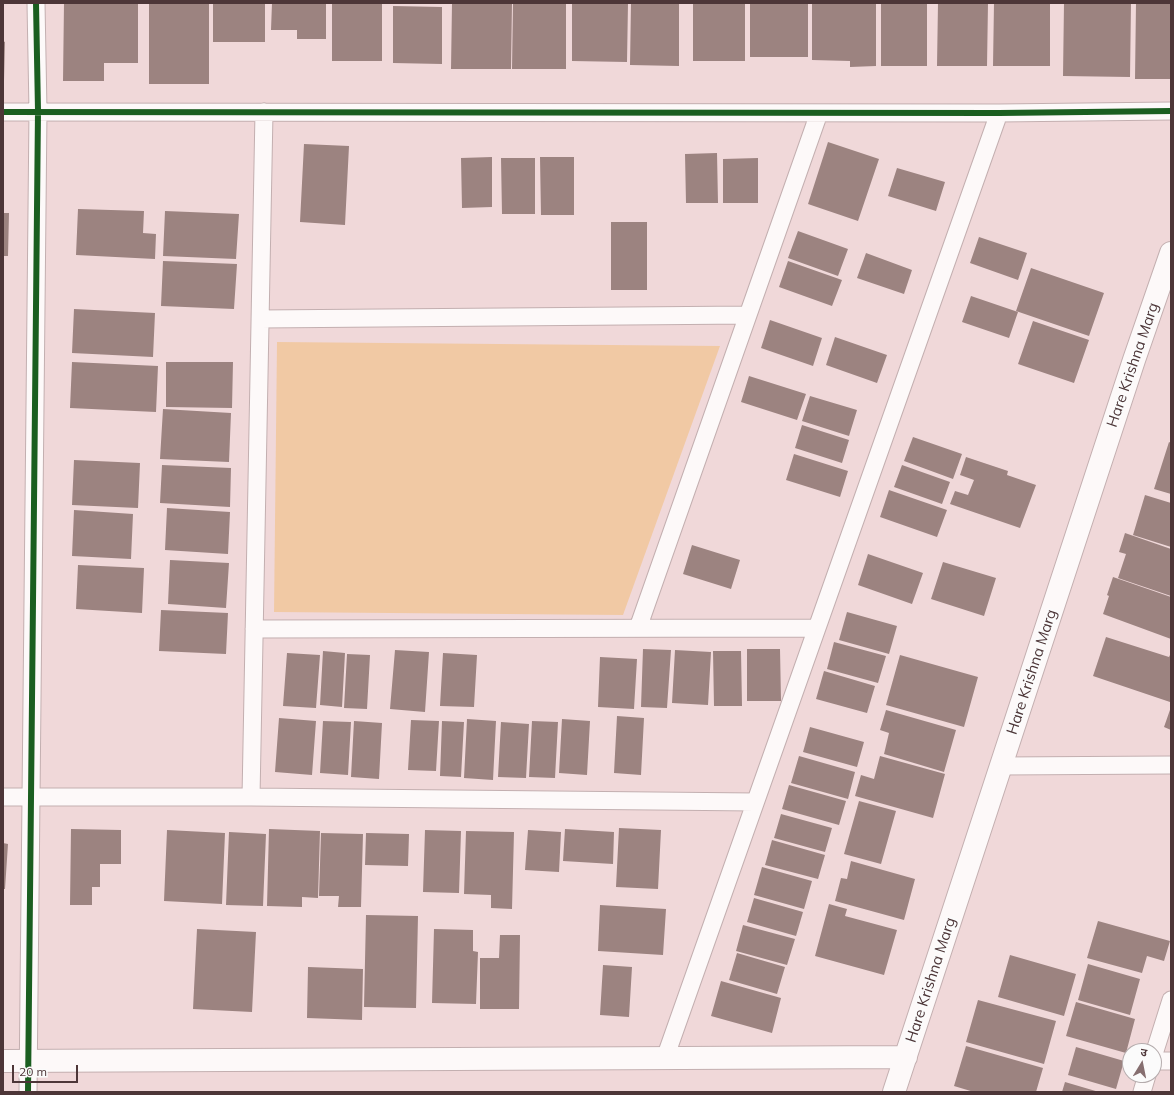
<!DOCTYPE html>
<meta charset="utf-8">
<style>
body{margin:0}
#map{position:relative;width:1174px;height:1095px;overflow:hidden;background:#f0d8d9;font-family:Mulish,"Noto Sans Devanagari",sans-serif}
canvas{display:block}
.frame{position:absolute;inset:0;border:4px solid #4d3638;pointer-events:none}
.north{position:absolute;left:1122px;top:1043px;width:40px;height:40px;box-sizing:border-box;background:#fbfbfb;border:1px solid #b5acad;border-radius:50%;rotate:10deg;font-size:11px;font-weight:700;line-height:16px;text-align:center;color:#4d3638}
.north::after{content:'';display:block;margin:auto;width:14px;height:18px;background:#866f70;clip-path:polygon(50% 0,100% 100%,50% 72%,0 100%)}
.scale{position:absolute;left:12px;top:1065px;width:66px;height:18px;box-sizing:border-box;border:2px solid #4d3638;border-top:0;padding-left:5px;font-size:12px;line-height:14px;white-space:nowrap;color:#4d3638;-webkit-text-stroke:3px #fbfbfb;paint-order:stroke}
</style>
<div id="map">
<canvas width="1174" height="1095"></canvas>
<div class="frame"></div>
<div class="north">उ</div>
<div class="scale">20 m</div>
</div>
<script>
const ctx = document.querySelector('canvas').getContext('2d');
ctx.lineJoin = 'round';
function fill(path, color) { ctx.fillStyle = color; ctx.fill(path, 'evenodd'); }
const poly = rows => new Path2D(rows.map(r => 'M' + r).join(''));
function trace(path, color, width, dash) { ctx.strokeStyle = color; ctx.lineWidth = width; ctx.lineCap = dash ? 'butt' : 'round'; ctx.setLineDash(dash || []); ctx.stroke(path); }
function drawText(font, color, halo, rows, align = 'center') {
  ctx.font = font + ' Mulish,sans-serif'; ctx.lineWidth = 4; ctx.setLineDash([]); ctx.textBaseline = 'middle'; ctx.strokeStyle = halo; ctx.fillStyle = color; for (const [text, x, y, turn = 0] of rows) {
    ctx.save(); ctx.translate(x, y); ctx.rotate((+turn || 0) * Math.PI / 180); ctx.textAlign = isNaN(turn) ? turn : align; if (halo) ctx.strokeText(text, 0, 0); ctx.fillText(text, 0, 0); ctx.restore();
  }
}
fill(poly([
 [277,342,720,346,623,615,274,612]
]), '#f1c9a4');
fill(poly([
 [64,3,138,3,138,63,104,63,104,81,63,81],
 [149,3,209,3,209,84,149,84],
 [213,3,265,3,265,42,213,42],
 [272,3,326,3,326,39,297,39,297,30,271,30],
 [332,3,382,3,382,61,332,61],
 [452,3,512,3,511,69,451,69],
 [513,3,566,3,566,69,512,69],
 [572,3,628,3,627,62,572,61],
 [631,3,679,3,679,66,630,65],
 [693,3,745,3,745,61,693,61],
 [750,3,808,3,808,57,750,57],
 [812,3,876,3,876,66,850,67,850,61,812,60],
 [881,3,927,3,927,66,881,66],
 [938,3,988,3,987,66,937,66],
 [994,3,1050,3,1050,66,993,66],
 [1064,3,1131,3,1130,77,1063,76],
 [1136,3,1171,3,1171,79,1135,79],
 [393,6,442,7,442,64,393,63],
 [3,41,5,42,4,81,3,81],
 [828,142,879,159,858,221,808,204],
 [304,144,349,146,345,225,300,222],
 [717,153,718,203,686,203,685,154],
 [492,157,492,207,462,208,461,158],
 [540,157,574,157,574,215,541,215],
 [501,158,535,158,535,214,502,214],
 [758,158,758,203,723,203,723,159],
 [897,168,945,182,936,211,888,196],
 [78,209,144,211,143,233,156,234,155,259,76,255],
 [165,211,239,214,236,259,163,256],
 [3,213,9,213,8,256,3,256],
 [611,222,647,222,647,290,611,290],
 [798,231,848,249,838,276,788,258],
 [979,237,1027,253,1018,280,970,263],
 [866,253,912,270,904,294,857,278],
 [163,261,237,264,234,309,161,306],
 [788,261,842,280,832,306,779,287],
 [1031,268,1104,293,1089,336,1016,311],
 [971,296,1018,312,1009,338,962,322],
 [74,309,155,313,153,357,72,353],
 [770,320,822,338,813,366,761,348],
 [1033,321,1089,340,1074,383,1018,364],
 [835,337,887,355,877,383,826,365],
 [72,362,158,366,156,412,70,408],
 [166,362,233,362,232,408,166,407],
 [749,376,806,394,797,420,741,402],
 [810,396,857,410,849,436,802,421],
 [163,409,231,413,229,462,160,459],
 [802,425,849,440,842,463,795,448],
 [913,437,962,454,953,479,904,461],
 [1169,442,1171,443,1171,494,1154,489],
 [794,454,848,471,840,497,786,480],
 [966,457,1008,471,1007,475,1036,485,1020,528,950,504,955,491,968,495,974,480,960,475],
 [74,460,140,463,138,508,72,505],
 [162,465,231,468,230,507,160,503],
 [902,465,950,482,942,504,894,487],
 [889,490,947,510,937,537,880,517],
 [1145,495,1171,503,1171,547,1133,535],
 [167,508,230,512,228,554,165,550],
 [74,510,133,514,131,559,72,556],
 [1125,533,1171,549,1171,596,1118,578,1126,554,1119,552],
 [692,545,740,560,731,589,683,574],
 [868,554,923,573,912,604,858,585],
 [170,560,229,563,226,608,168,604],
 [943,562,996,578,984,616,931,599],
 [78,565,144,568,142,613,76,609],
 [1113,577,1171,597,1171,639,1103,614,1109,596,1107,595],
 [161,610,228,613,226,654,159,651],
 [847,612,897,626,889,654,839,640],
 [1106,637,1169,657,1171,653,1171,698,1170,702,1093,676],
 [834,642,886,656,878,683,827,669],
 [643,649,671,650,667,708,641,707],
 [747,649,780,649,781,701,747,701],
 [395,650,429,652,425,712,390,709],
 [675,650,711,652,708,705,672,703],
 [323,651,345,653,342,707,320,705],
 [713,651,741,651,742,706,714,706],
 [287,653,320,655,316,708,283,706],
 [443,653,477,655,474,707,440,706],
 [347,654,370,655,367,709,344,708],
 [900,655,978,677,964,727,886,705],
 [600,657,637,659,634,709,598,707],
 [824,671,875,686,867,713,816,699],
 [1171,707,1171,730,1164,727],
 [886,710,956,730,944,772,884,754,889,733,880,730],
 [617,716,644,718,641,775,614,773],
 [279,718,316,721,312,775,275,772],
 [467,719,496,721,493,780,464,778],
 [562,719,590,721,587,775,559,773],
 [411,720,439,721,436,771,408,770],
 [323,721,351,722,348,775,320,773],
 [354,721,382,723,379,779,351,777],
 [442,721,464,722,461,777,440,776],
 [532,721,558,722,555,778,529,777],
 [501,722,529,724,526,778,498,777],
 [810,727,864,742,857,767,803,752],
 [799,756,855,772,848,799,791,783],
 [880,756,945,774,933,818,855,796,861,775,874,779],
 [789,785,846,801,839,825,782,809],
 [859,801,896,811,881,864,844,854],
 [781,814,832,828,825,852,774,838],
 [619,828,661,830,658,889,616,887],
 [71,829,121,830,121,864,100,864,100,887,92,887,92,905,70,905],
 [269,829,320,831,318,898,302,897,302,907,267,906],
 [565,829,614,832,613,864,563,861],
 [167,830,225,833,222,904,164,901],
 [425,830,461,831,459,893,423,892],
 [528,830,561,832,559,872,525,870],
 [466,831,514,832,512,909,491,908,491,895,464,894],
 [229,832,266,834,263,906,226,905],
 [321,833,363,834,361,907,338,907,339,896,319,896],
 [366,833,409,834,408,866,365,865],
 [772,840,825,855,818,879,765,865],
 [3,843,8,844,5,889,3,889],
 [851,861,915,879,904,920,835,901,841,878,847,879],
 [762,867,812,881,804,909,754,895],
 [754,898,803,912,796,936,747,922],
 [829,904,847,909,845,916,897,930,884,975,815,956],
 [600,905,666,909,663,955,598,951],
 [366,915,418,916,416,1008,364,1007],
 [1098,921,1170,941,1164,961,1147,956,1142,973,1087,958],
 [743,925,795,939,787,965,736,951],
 [197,929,256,932,252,1012,193,1009],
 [434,929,473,930,473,951,478,952,476,1004,432,1003],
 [500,935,520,935,519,1009,480,1009,480,958,499,958],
 [737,953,785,967,777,994,729,980],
 [1010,955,1076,974,1064,1016,998,997],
 [1088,964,1140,979,1130,1015,1078,1000],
 [603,965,632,967,629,1017,600,1015],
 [308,967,363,969,362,1020,307,1018],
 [721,981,781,998,772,1033,711,1016],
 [978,1000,1056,1021,1044,1064,966,1042],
 [1076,1002,1135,1019,1126,1053,1066,1036],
 [966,1046,1043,1068,1036,1092,974,1092,954,1086],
 [1076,1047,1124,1061,1116,1089,1068,1075],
 [1065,1082,1099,1092,1062,1092]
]), '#9c8380');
const street = poly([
 [3,112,999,113,1171,111],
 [260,319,748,315],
 [638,628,819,113],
 [254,629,817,628],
 [1001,766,1171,765],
 [3,797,251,797,755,802],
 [251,797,264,112],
 [1154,1054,1171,1000],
 [665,1058,999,113],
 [1154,1061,1171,1061],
 [28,1092,38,111,36,3],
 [1142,1092,1147,1075]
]);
const secondary = poly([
 [3,1061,906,1057],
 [894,1092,1134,360,1171,253]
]);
trace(street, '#c3afb0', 19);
trace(secondary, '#c3afb0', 24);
trace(street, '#fdf9f9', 17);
trace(secondary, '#fdf9f9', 22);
trace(poly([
 [3,112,999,113,1171,111],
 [28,1092,38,111,36,3]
]), '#1b5e20', 6);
drawText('15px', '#4d3638', '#fbfbfb', [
 ["Hare Krishna Marg",1133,365,-71],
 ["Hare Krishna Marg",1032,672,-72],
 ["Hare Krishna Marg",931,980,-72]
]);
</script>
